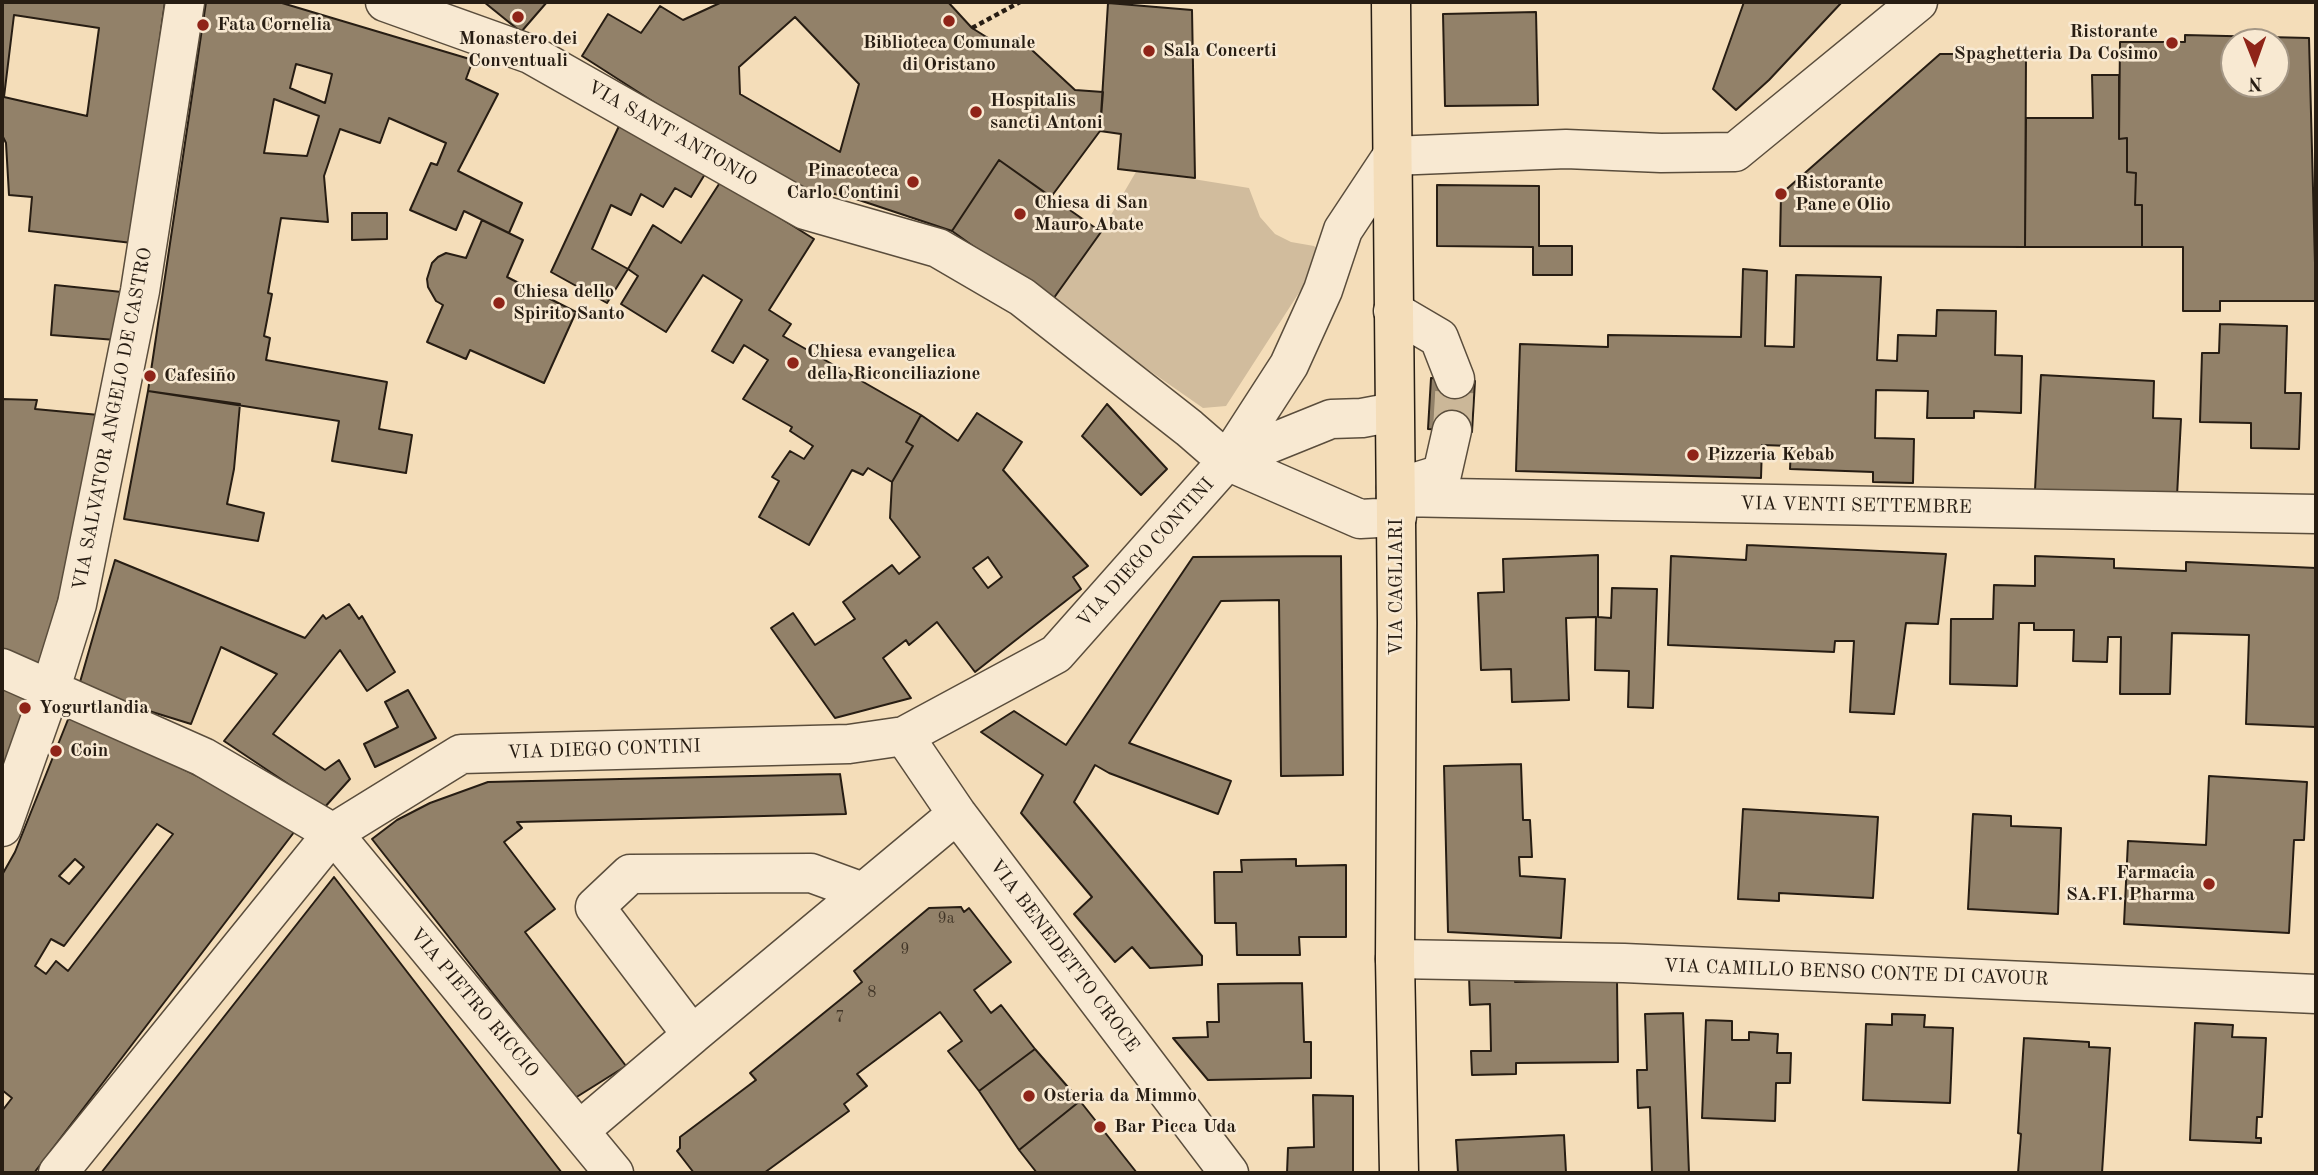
<!DOCTYPE html>
<meta charset="utf-8">
<style>
body{margin:0}
#map{position:relative;width:2318px;height:1175px;overflow:hidden;background:#f4ddb9;font-family:"Old Standard TT",serif}
canvas{display:block}
.frame{position:absolute;inset:0;border:4px solid #271d13;pointer-events:none}
.north{position:absolute;left:2220px;top:28px;width:70px;height:70px;box-sizing:border-box;background:#f8e9d2;border:2px solid #a49786;border-radius:50%;rotate:179deg;font-size:19px;font-weight:700;line-height:28px;text-align:center;color:#271d13}
.north::after{content:'';display:block;margin:auto;width:24px;height:32px;background:#8f2418;clip-path:polygon(50% 0,100% 100%,50% 72%,0 100%)}
</style>
<div id="map">
<canvas width="2318" height="1175"></canvas>
<div class="frame"></div>
<div class="north">N</div>
</div>
<script>
const ctx = document.querySelector('canvas').getContext('2d');
ctx.lineJoin = 'round';
function fill(path, color) { ctx.fillStyle = color; ctx.fill(path, 'evenodd'); }
const poly = rows => new Path2D(rows.map(r => 'M' + r).join(''));
function trace(path, color, width, dash) { ctx.strokeStyle = color; ctx.lineWidth = width; ctx.lineCap = dash ? 'butt' : 'round'; ctx.setLineDash(dash || []); ctx.stroke(path); }
function drawText(font, color, halo, rows, align = 'center') {
  ctx.font = font + ' "Old Standard TT",serif'; ctx.lineWidth = 5; ctx.setLineDash([]); ctx.textBaseline = 'middle'; ctx.strokeStyle = halo; ctx.fillStyle = color; for (const [text, x, y, turn = 0] of rows) {
    ctx.save(); ctx.translate(x, y); ctx.rotate((+turn || 0) * Math.PI / 180); ctx.textAlign = isNaN(turn) ? turn : align; if (halo) ctx.strokeText(text, 0, 0); ctx.fillText(text, 0, 0); ctx.restore();
  }
}
fill(poly([
 [1137,170,1249,188,1260,217,1275,234,1291,242,1314,246,1324,254,1226,406,1203,408,1051,302,1101,232]
]), '#d1bc9d');
const building = poly([
 [2,2,165,2,132,243,29,231,32,197,9,195,6,143,2,135,2,2],
 [14,15,99,28,87,116,4,97,14,15],
 [206,2,282,3,473,60,466,79,498,94,458,171,522,203,509,233,464,211,456,230,410,210,431,163,437,165,446,143,389,118,380,143,340,129,324,176,328,222,281,218,268,293,272,294,264,336,270,338,266,360,387,382,379,429,412,435,406,473,332,461,339,421,148,391,206,2],
 [296,64,332,74,325,103,290,88,296,64],
 [274,99,319,116,307,156,264,153,274,99],
 [484,2,547,2,521,32,484,2],
 [722,2,948,2,972,28,1004,48,1019,38,1075,90,1103,92,1100,131,1051,197,999,160,952,231,847,196,802,189,716,142,582,56,608,14,641,33,660,6,683,20,722,2],
 [795,17,859,84,840,152,740,94,739,67,795,17],
 [1744,2,1842,2,1769,80,1736,110,1713,89,1744,2],
 [1108,3,1192,10,1195,178,1118,169,1121,134,1100,131,1108,3],
 [1536,12,1538,105,1445,106,1443,14,1536,12],
 [2185,35,2309,38,2316,301,2220,301,2220,311,2183,311,2183,247,2142,247,2142,205,2135,205,2136,173,2127,172,2127,138,2119,139,2120,42,2185,42,2185,35],
 [2234,42,2276,42,2276,84,2234,84,2234,42],
 [1940,54,2026,54,2025,247,1780,246,1781,194,1940,54],
 [2092,75,2119,75,2119,139,2127,138,2127,172,2136,173,2135,205,2142,205,2142,247,2025,247,2026,118,2093,118,2092,75],
 [619,126,705,174,691,197,675,188,663,207,641,194,631,215,611,205,592,249,628,269,607,303,551,272,619,126],
 [999,160,1101,232,1051,302,952,231,999,160],
 [721,181,814,239,769,310,791,324,783,336,921,415,906,442,913,446,892,482,868,468,863,475,852,470,809,545,759,517,779,481,772,477,790,451,804,459,813,446,790,431,792,427,743,399,768,360,744,345,733,363,712,351,742,300,703,275,666,332,621,304,638,276,628,269,653,225,681,243,721,181],
 [1437,185,1539,186,1539,246,1572,246,1572,275,1533,275,1533,247,1437,246,1437,185],
 [352,213,387,213,387,239,352,240,352,213],
 [482,220,523,240,507,277,576,312,544,383,470,350,466,359,427,342,443,305,436,301,428,287,427,279,432,263,438,257,446,253,466,258,482,220],
 [1743,269,1767,271,1765,346,1794,347,1796,275,1881,277,1877,360,1897,361,1898,335,1936,336,1937,310,1996,311,1995,355,2022,356,2021,413,1974,411,1974,418,1927,418,1928,391,1876,390,1875,438,1914,439,1913,483,1873,482,1873,472,1790,469,1791,446,1762,445,1761,478,1516,471,1520,344,1608,347,1608,335,1741,337,1743,269],
 [55,285,122,292,116,340,51,335,55,285],
 [2220,324,2287,326,2285,393,2301,393,2299,449,2251,448,2251,423,2200,422,2202,353,2219,353,2220,324],
 [2041,375,2154,381,2153,418,2181,419,2177,496,2035,490,2041,375],
 [1431,378,1475,381,1472,432,1428,429,1431,378],
 [148,391,240,404,234,469,227,504,264,513,258,541,124,519,148,391],
 [2,399,37,400,35,409,99,415,81,514,39,672,2,657,2,399],
 [1107,404,1167,469,1141,495,1082,436,1107,404],
 [977,413,1022,442,1003,470,1088,566,1073,577,1081,589,975,672,937,622,909,645,906,640,883,658,911,698,835,718,771,628,793,613,815,645,855,619,843,602,892,565,899,574,920,557,890,518,892,482,913,446,906,442,921,415,958,441,977,413],
 [988,557,1002,577,988,588,973,568,988,557],
 [1747,545,1946,554,1938,624,1906,623,1894,714,1850,712,1854,641,1835,641,1834,652,1668,645,1671,556,1746,560,1747,545],
 [1598,555,1598,617,1611,618,1612,588,1657,589,1653,708,1628,707,1629,671,1595,670,1596,617,1566,618,1569,700,1512,702,1511,669,1481,670,1478,593,1504,592,1503,559,1598,555],
 [1341,556,1343,775,1281,776,1279,600,1221,601,1129,743,1231,781,1218,814,1109,773,1095,765,1074,802,1202,956,1202,965,1150,968,1132,947,1115,962,1074,914,1092,897,1021,813,1043,775,981,732,1014,711,1066,745,1193,557,1341,556],
 [2035,556,2114,559,2114,568,2186,571,2186,562,2316,568,2316,727,2246,724,2249,635,2172,633,2170,694,2120,694,2121,637,2108,637,2107,662,2073,661,2074,630,2034,630,2034,623,2019,623,2017,686,1950,684,1951,619,1993,619,1994,585,2035,586,2035,556],
 [115,560,305,638,323,615,326,619,349,604,359,619,362,616,395,672,367,691,340,650,273,734,325,770,339,760,350,779,324,808,224,741,277,674,221,647,191,724,78,689,115,560],
 [2,680,30,693,2,776,2,680],
 [408,690,436,738,375,767,364,744,398,727,385,702,408,690],
 [71,712,298,827,34,1173,2,1173,2,1111,12,1098,2,1090,2,875,15,852,71,712],
 [157,824,173,834,68,971,56,961,46,974,35,966,51,939,64,946,157,824],
 [75,859,84,867,69,884,59,876,75,859],
 [1521,764,1523,820,1530,820,1532,857,1519,857,1520,876,1565,879,1561,938,1448,932,1444,766,1521,764],
 [840,774,846,814,517,822,522,828,504,842,555,909,525,932,626,1066,575,1098,372,839,397,820,430,803,488,782,840,774],
 [2209,776,2307,782,2304,840,2294,840,2289,933,2124,924,2128,841,2206,845,2209,776],
 [1743,809,1878,817,1873,898,1779,893,1779,901,1738,899,1743,809],
 [1973,814,2011,816,2011,826,2061,828,2058,914,1968,909,1973,814],
 [1296,859,1296,866,1346,865,1346,937,1299,937,1300,955,1237,955,1236,923,1215,923,1214,872,1242,872,1241,860,1296,859],
 [334,877,562,1173,101,1173,334,877],
 [961,907,964,912,969,908,1011,962,974,990,991,1013,1001,1005,1035,1049,979,1091,948,1051,962,1041,940,1012,857,1074,867,1086,844,1104,849,1111,764,1173,694,1173,677,1151,680,1148,680,1137,756,1080,750,1073,862,982,854,971,929,908,961,907],
 [1515,975,1515,982,1617,980,1618,1062,1516,1063,1516,1074,1472,1075,1471,1051,1491,1051,1490,1004,1470,1005,1469,976,1515,975],
 [1302,983,1304,1042,1311,1042,1311,1078,1208,1080,1173,1038,1208,1037,1207,1022,1219,1022,1218,984,1302,983],
 [1683,1013,1689,1173,1652,1173,1650,1107,1638,1108,1637,1070,1647,1070,1645,1014,1683,1013],
 [1892,1014,1925,1015,1924,1027,1953,1028,1950,1103,1863,1100,1866,1024,1892,1025,1892,1014],
 [1706,1020,1732,1021,1732,1040,1749,1040,1749,1032,1778,1034,1777,1053,1791,1053,1790,1083,1776,1083,1775,1121,1702,1118,1706,1020],
 [2195,1023,2233,1025,2232,1037,2266,1038,2262,1117,2257,1117,2256,1138,2261,1138,2261,1143,2190,1140,2195,1023],
 [2024,1038,2089,1042,2089,1047,2110,1048,2102,1173,2018,1173,2021,1134,2018,1133,2024,1038],
 [1035,1049,1080,1101,1019,1150,979,1091,1035,1049],
 [1313,1095,1353,1096,1353,1173,1287,1173,1288,1148,1314,1147,1313,1095],
 [1080,1101,1137,1173,1037,1173,1019,1150,1080,1101],
 [1564,1135,1566,1173,1458,1173,1456,1140,1564,1135]
]);
fill(building, '#928169');
trace(building, '#271d13', 2);
trace(poly([
 [1452,430,1455,379]
]), '#cbb798', 38, [38, 19]);
const minor = poly([
 [385,2,530,54,805,210,938,248,1022,297,1189,428,1227,461,1360,519,1397,517],
 [1393,311,1439,338,1455,379],
 [1227,461,1331,419,1362,418,1394,412],
 [1396,488,1442,474,1452,430],
 [1396,497,2316,514],
 [2,668,203,757,333,833,614,1173],
 [904,736,957,814,1229,1173],
 [2,827,50,691,77,604,140,291,185,2],
 [863,892,811,873,630,874,595,907,692,1035,957,814],
 [1395,959,1624,963,2316,994],
 [580,1130,692,1035],
 [58,1173,333,833,461,754,849,744,904,736,1056,654,1227,461,1289,365,1323,290,1343,230,1392,156,1566,149,1661,153,1735,152,1918,2]
]);
const major = poly([
 [1391,2,1397,623,1395,959,1399,1173]
]);
trace(minor, '#5a4d3c', 41);
trace(major, '#271d13', 41);
trace(poly([
 [972,28,1020,2]
]), '#271d13', 4.5, [5, 3.5]);
trace(minor, '#f8e9d2', 38);
trace(major, '#f4ddb9', 38);
for (const [x, y, r, color] of [
 [518,17,7,"#8f2418"],
 [949,21,7,"#8f2418"],
 [203,25,7,"#8f2418"],
 [2172,43,7,"#8f2418"],
 [1149,51,7,"#8f2418"],
 [976,112,7,"#8f2418"],
 [913,182,7,"#8f2418"],
 [1781,194,7,"#8f2418"],
 [1020,214,7,"#8f2418"],
 [499,303,7,"#8f2418"],
 [793,363,7,"#8f2418"],
 [150,376,7,"#8f2418"],
 [1693,455,7,"#8f2418"],
 [25,708,7,"#8f2418"],
 [56,751,7,"#8f2418"],
 [2209,884,7,"#8f2418"],
 [1029,1096,7,"#8f2418"],
 [1100,1127,7,"#8f2418"]
]) { const dot = new Path2D(); dot.arc(x, y, r, 0, 2 * Math.PI); ctx.fillStyle = color; ctx.fill(dot); trace(dot, '#f8e9d2', 2.5); }
drawText('16px', '#423628', null, [
 ["9a",946,919],
 ["9",905,950],
 ["8",872,993],
 ["7",840,1018]
]);
drawText('bold 19px', '#271d13', '#f8e9d2', [
 ["Fata Cornelia",217,25],
 ["Ristorante",2158,32,"right"],
 ["Spaghetteria Da Cosimo",2158,54,"right"],
 ["Monastero dei",518,39,"center"],
 ["Conventuali",518,61,"center"],
 ["Biblioteca Comunale",949,43,"center"],
 ["di Oristano",949,65,"center"],
 ["Sala Concerti",1163,51],
 ["Hospitalis",990,101],
 ["sancti Antoni",990,123],
 ["Pinacoteca",899,171,"right"],
 ["Carlo Contini",899,193,"right"],
 ["Ristorante",1795,183],
 ["Pane e Olio",1795,205],
 ["Chiesa di San",1034,203],
 ["Mauro Abate",1034,225],
 ["Chiesa dello",513,292],
 ["Spirito Santo",513,314],
 ["Chiesa evangelica",807,352],
 ["della Riconciliazione",807,374],
 ["Cafesiño",164,376],
 ["Pizzeria Kebab",1707,455],
 ["Yogurtlandia",39,708],
 ["Coin",70,751],
 ["Farmacia",2195,873,"right"],
 ["SA.FI. Pharma",2195,895,"right"],
 ["Osteria da Mimmo",1043,1096],
 ["Bar Picca Uda",1114,1127]
], 'left');
drawText('19px', '#271d13', '#f8e9d2', [
 ["VIA SANT'ANTONIO",672,134,30],
 ["VIA SALVATOR ANGELO DE CASTRO",113,419,-79],
 ["VIA VENTI SETTEMBRE",1856,506,1],
 ["VIA DIEGO CONTINI",1146,553,-48],
 ["VIA CAGLIARI",1397,587,-90],
 ["VIA DIEGO CONTINI",604,750,-2],
 ["VIA BENEDETTO CROCE",1064,956,53],
 ["VIA CAMILLO BENSO CONTE DI CAVOUR",1856,973,2],
 ["VIA PIETRO RICCIO",474,1003,50]
]);
</script>
